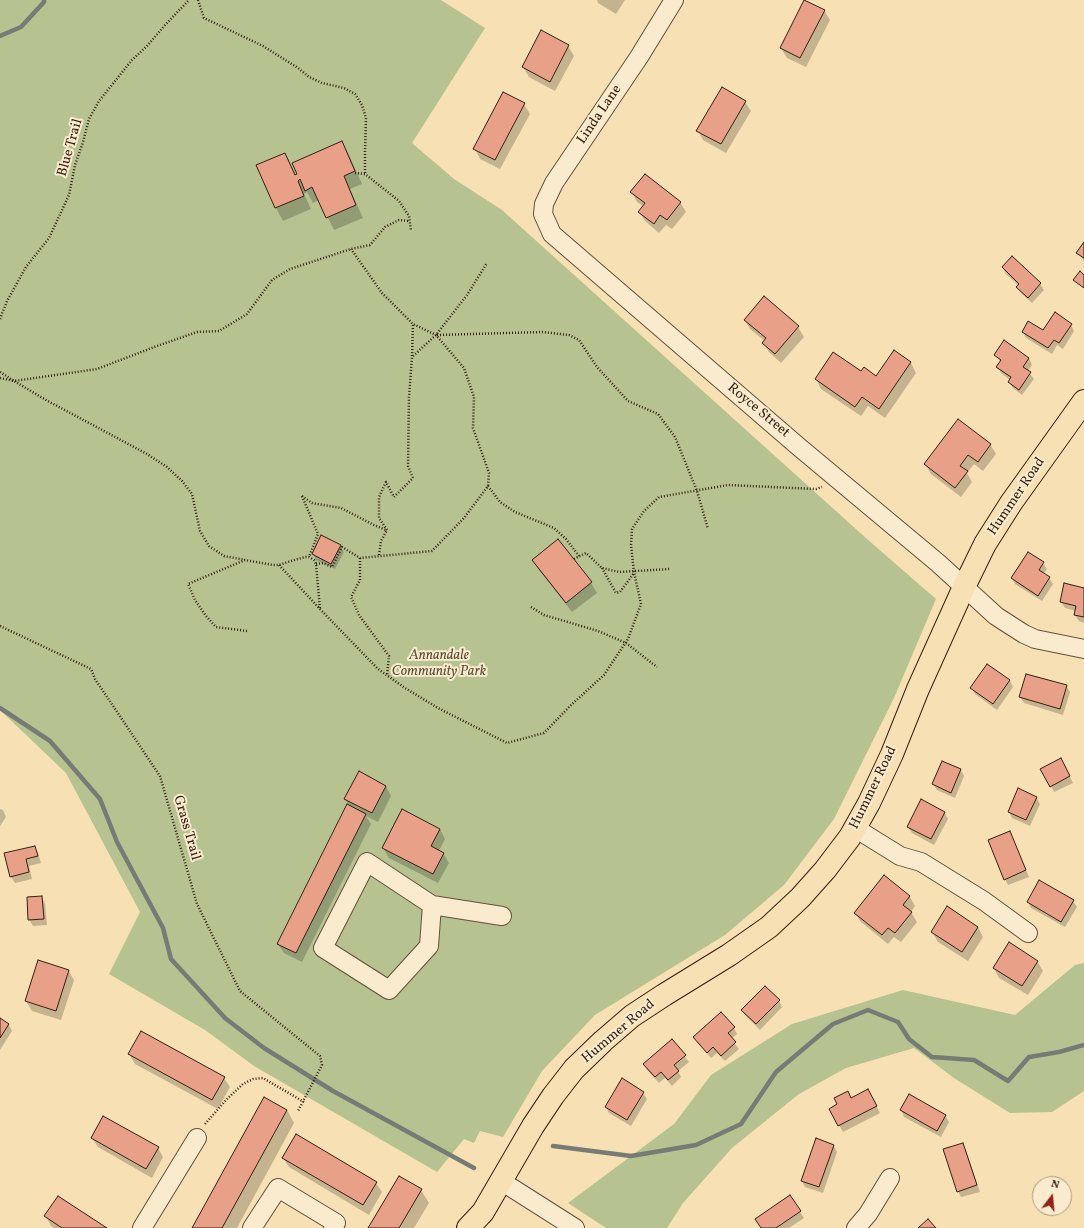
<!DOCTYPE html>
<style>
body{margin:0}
#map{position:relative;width:1084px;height:1228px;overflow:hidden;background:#f7e0b3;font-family:Vollkorn,serif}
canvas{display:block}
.north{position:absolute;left:1032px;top:1176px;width:40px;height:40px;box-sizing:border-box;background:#faebce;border:1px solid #ab9982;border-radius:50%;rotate:16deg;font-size:11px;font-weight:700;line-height:16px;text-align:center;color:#351f11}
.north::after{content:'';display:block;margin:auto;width:14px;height:18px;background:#8f2418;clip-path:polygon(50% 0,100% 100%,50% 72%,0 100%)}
</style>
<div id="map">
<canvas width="1084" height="1228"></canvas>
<div class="north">N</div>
</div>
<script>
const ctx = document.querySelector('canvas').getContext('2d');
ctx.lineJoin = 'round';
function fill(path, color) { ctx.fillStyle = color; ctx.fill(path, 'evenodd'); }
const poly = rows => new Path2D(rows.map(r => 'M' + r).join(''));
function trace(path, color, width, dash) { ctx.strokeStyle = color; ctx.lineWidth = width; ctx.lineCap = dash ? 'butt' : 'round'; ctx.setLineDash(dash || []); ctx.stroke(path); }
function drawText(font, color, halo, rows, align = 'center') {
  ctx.font = font + ' Vollkorn,serif'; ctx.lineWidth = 4; ctx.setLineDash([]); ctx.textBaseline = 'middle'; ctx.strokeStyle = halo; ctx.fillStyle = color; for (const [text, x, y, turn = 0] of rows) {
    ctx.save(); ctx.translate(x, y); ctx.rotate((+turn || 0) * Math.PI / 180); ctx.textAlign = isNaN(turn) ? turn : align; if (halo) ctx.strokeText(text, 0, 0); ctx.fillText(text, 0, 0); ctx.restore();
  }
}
fill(poly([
 [0,0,441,0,485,28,412,143,454,179,502,210,867,539,936,599,894,698,834,819,784,885,725,935,595,1015,542,1071,503,1137,480,1131,474,1143,464,1139,437,1172,254,1066,205,1030,109,974,140,912,66,773,0,710],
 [1084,963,1084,1091,1052,1112,1010,1113,954,1078,914,1048,846,1068,799,1094,732,1148,683,1203,667,1228,606,1228,568,1203,674,1124,711,1075,792,1024,903,990,1015,1015,1075,965]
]), '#b6c391');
fill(poly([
 [597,0,625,0,616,14,598,3],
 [824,10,830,20,806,67,787,58,781,48],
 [568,46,574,56,555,91,529,77,523,67],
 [745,102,751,111,726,153,703,140,698,130],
 [524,104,530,114,500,169,480,159,475,149],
 [342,142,349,155,362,184,350,189,363,218,334,230,319,200,313,203,307,192,304,194,311,209,283,221,276,208,257,166,285,154,296,175],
 [632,192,680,202,686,212,672,229,666,225,659,233,645,221,639,212,643,206,637,202],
 [1084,244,1084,261,1078,253],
 [1012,258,1040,284,1044,290,1032,303,1021,293,1018,287,1019,286,1006,274,1003,268],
 [764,298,798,327,804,337,781,363,769,352,763,343,765,341,750,329,745,320],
 [1071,325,1074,331,1063,349,1057,345,1052,354,1026,338,1023,332,1044,332],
 [894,352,911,363,916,373,885,418,868,406,861,416,821,389,816,379,861,373,876,377],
 [996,355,1029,358,1032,365,1028,371,1034,379,1022,395,1013,388,1009,382,1010,380,1001,373,998,367,1001,363],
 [990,444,996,454,983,471,974,464,967,473,972,482,961,497,931,474,925,464],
 [558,541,591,583,597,593,572,612,539,570,533,560],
 [340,546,344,552,335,569,316,560,313,554],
 [1043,563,1047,569,1044,574,1049,578,1053,584,1042,601,1015,584,1012,578],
 [1084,589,1084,623,1079,621,1075,615,1076,611,1065,608,1061,602],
 [988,665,1010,681,1013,687,997,710,975,694,972,688],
 [1066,686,1070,692,1063,715,1024,703,1020,697],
 [1061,759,1073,783,1054,792,1051,786],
 [943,762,961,770,964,776,955,798,937,790,933,784],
 [386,786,391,796,378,822,366,816,371,824,302,962,284,953,278,944,350,807,345,799],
 [1036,797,1040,804,1030,826,1012,818,1009,812],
 [0,809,3,810,6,817,0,826],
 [944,812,948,819,934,845,912,833,908,827],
 [440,829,445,839,439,851,443,853,449,863,438,883,389,858,383,848],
 [1010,832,1029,877,1008,885,1005,879],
 [35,847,38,853,41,863,29,866,32,879,15,883,11,877,5,854],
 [884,876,910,897,915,906,911,912,917,922,901,942,894,937,888,944,861,922,855,913],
 [41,897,45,903,47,925,33,926,29,919],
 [1073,901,1077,907,1065,927,1031,908,1028,902],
 [978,927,983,937,968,961,938,942,932,932],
 [1037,961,1043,971,1028,995,999,978,994,968],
 [68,970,74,980,61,1020,32,1011,26,1001],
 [779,1001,782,1007,760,1030,746,1016,743,1010],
 [0,1019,9,1025,12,1031,0,1050],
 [734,1028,737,1034,731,1039,739,1049,725,1061,717,1053,711,1058,698,1043,694,1037],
 [672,1040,689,1062,678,1071,681,1077,672,1086,665,1078,659,1083,647,1070,644,1064],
 [129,1054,224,1078,230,1087,218,1109,135,1064],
 [643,1093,647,1099,631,1126,609,1113,606,1107],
 [871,1096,880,1113,843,1132,830,1109],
 [287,1110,294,1123,237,1228,193,1228],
 [901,1110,945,1115,949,1122,941,1137,904,1117],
 [92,1138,158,1148,163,1157,152,1178,98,1147],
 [962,1144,966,1150,980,1192,961,1197,958,1191],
 [834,1146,837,1152,823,1193,805,1187,802,1181],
 [283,1158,376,1183,382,1192,369,1215,289,1167],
 [400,1177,421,1190,429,1203,414,1228,370,1228],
 [790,1196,804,1218,789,1228,761,1228],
 [46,1216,105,1228,54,1228,51,1226]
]), '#0003');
trace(poly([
 [0,36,21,27,44,2,44,0],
 [0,708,50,741,100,799,117,842,163,928,171,959,225,1018,264,1048,333,1091,474,1168],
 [553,1146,631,1156,696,1145,741,1124,776,1072,833,1024,868,1010,898,1022,909,1039,932,1057,974,1060,1008,1081,1029,1057,1059,1052,1084,1045]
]), '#767c75', 4.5);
const building = poly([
 [804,0,825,10,800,58,780,48,804,0],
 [541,30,569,45,550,82,522,67,541,30],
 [722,87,746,101,721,144,696,131,722,87],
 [503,92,525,103,495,160,473,149,503,92],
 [342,141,355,171,344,176,356,205,326,218,312,187,305,191,300,179,298,181,304,196,275,208,256,165,285,153,295,175,297,174,292,163,342,141],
 [645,174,681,202,667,220,660,215,654,224,638,212,645,203,630,192,645,174],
 [1084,242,1084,258,1076,253,1084,242],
 [1012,256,1041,283,1028,298,1016,287,1019,284,1002,267,1012,256],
 [1080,271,1084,275,1084,288,1073,280,1080,271],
 [764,296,799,326,775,354,762,343,766,338,744,320,764,296],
 [1055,312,1072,324,1059,343,1054,340,1048,348,1022,332,1028,321,1043,330,1055,312],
 [1004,340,1029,358,1023,367,1031,372,1019,390,1008,382,1011,377,996,367,1001,360,994,355,1004,340],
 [894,350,911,362,879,409,862,397,855,407,815,379,833,352,861,371,864,367,876,376,894,350],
 [958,419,991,444,978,462,968,455,960,466,968,471,955,488,924,464,958,419],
 [321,535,341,545,331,564,312,554,321,535],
 [558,539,592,582,566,603,532,560,558,539],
 [1028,552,1044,562,1039,570,1050,577,1038,596,1011,578,1028,552],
 [1064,583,1084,588,1084,617,1074,615,1076,606,1060,602,1064,583],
 [987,664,1010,680,993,704,970,688,987,664],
 [1026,674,1067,685,1060,709,1019,697,1026,674],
 [1061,758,1070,776,1050,787,1040,769,1061,758],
 [942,761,961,769,951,793,932,784,942,761],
 [359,771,386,786,372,813,344,799,359,771],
 [1018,788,1037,797,1026,820,1008,812,1018,788],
 [921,799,945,812,931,839,907,827,921,799],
 [347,804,366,814,296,953,277,944,347,804],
 [402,809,440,829,431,846,444,853,433,874,382,848,402,809],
 [1010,831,1026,870,1004,880,988,840,1010,831],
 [35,846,38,856,26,859,29,872,10,877,4,853,35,846],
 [884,875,910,896,903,905,912,912,895,933,888,928,882,935,854,913,884,875],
 [1039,880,1074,900,1061,922,1027,902,1039,880],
 [42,896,44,919,28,920,27,897,42,896],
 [947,906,978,927,962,952,931,932,947,906],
 [1009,942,1038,961,1022,986,993,968,1009,942],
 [38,960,69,970,56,1011,25,1001,38,960],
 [765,986,780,1000,756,1024,741,1010,765,986],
 [721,1012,735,1027,728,1033,736,1042,721,1056,713,1047,707,1053,693,1037,721,1012],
 [0,1018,9,1024,0,1038,0,1018],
 [141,1031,225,1077,212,1100,128,1054,141,1031],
 [672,1039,686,1055,674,1065,679,1071,668,1080,661,1072,655,1077,643,1064,672,1039],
 [622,1078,644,1092,627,1120,605,1107,622,1078],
 [868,1089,877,1106,838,1126,829,1109,837,1104,834,1098,848,1091,851,1098,868,1089],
 [909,1094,946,1115,937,1131,900,1110,909,1094],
 [264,1097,287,1110,222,1228,192,1228,264,1097],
 [103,1116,159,1147,146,1169,91,1138,103,1116],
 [296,1134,377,1182,363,1205,282,1158,296,1134],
 [816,1138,834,1145,819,1187,801,1181,816,1138],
 [963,1143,977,1185,957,1192,943,1149,963,1143],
 [399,1176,422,1189,399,1228,368,1228,399,1176],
 [790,1195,801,1211,776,1228,761,1228,755,1219,790,1195],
 [58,1196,107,1228,62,1228,44,1216,58,1196],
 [928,1219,936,1228,918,1228,928,1219]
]);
fill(building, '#e8a088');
trace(building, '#351f11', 1);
const minor = poly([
 [674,0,639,57,554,183,544,204,543,214,552,234,799,447,938,563,996,616,1024,634,1035,639,1084,649],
 [855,828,900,856,921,862,984,901,1028,933],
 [432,905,367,862,323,948,389,990,429,946,432,905,502,916],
 [501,1181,575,1228],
 [142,1228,197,1138],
 [252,1228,278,1188,336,1223,333,1228],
 [856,1228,868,1214,890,1178]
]);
const major = poly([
 [468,1228,483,1212,533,1126,553,1096,574,1069,603,1041,632,1016,664,995,729,955,769,927,800,898,825,870,850,837,869,803,892,754,918,689,964,587,985,544,1011,503,1084,401]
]);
trace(minor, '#664f3a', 20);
trace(major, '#351f11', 24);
trace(poly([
 [198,0,204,18,263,46,298,68,309,77,322,83,344,88,355,94,362,105,366,118,365,152,365,174],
 [355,173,365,174,399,201,409,216,411,231],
 [0,319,7,301,26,267,49,238,69,195,75,165,83,142,89,119,99,101,132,60,147,46,166,24,189,0],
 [437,335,542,332,569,335,579,340,597,367,628,401,658,414,675,437,697,491,708,529],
 [413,356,436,335,467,295,487,263],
 [0,372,14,381,97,369,157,346,197,332,219,331,247,314,272,280,290,269,351,249,370,245,385,227,399,220,409,221],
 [0,378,14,381,46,400,147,454,167,467,182,481,192,494,200,531,209,546,224,556,245,560],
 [488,486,500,502,515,512,554,528,566,539,579,556],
 [302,496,312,503,341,508,374,525,386,530],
 [302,496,318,534,309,557],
 [387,530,379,518,379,497,386,482,394,497,413,478,408,466,409,397,412,357,413,324],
 [379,555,381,541,387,530],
 [360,558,360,580,351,597,359,615,389,656,387,676],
 [574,559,586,553,602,568,619,572,670,569],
 [316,564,323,563,332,567,342,547,360,558,432,551,464,518,488,486,489,473,473,428,474,397,464,368,436,335,413,324,382,293,351,249],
 [279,565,320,609,378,669,405,688,438,708,507,743,544,733,570,706,604,675,628,639,641,604,634,572,631,545,632,529,644,511,659,497,728,485,816,489,822,487],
 [602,568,616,593,620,592,634,573],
 [531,607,544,615,598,631,626,643,657,667],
 [0,626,91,669,95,679,160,776,197,904,240,991,320,1056,322,1065,298,1111],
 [247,631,216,627,206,616,195,600,188,584,245,560,273,565,279,565,291,561,305,557,309,557,314,560,316,564,320,609],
 [205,1124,228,1098,243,1084,253,1079,263,1078,304,1102]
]), '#351f11', 2.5, [1, 2]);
trace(minor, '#faebce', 18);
trace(major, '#f7e0b3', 22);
drawText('14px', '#351f11', '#faebce', [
 ["Linda Lane",600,115,-56],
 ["Blue Trail",71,148,-74],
 ["Royce Street",758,411,40],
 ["Hummer Road",1017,497,-56],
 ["Hummer Road",874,788,-64],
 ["Grass Trail",186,828,74],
 ["Hummer Road",619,1032,-40]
]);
drawText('italic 14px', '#5c5037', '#faebce', [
 ["Annandale",439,656],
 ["Community Park",439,672]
]);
</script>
